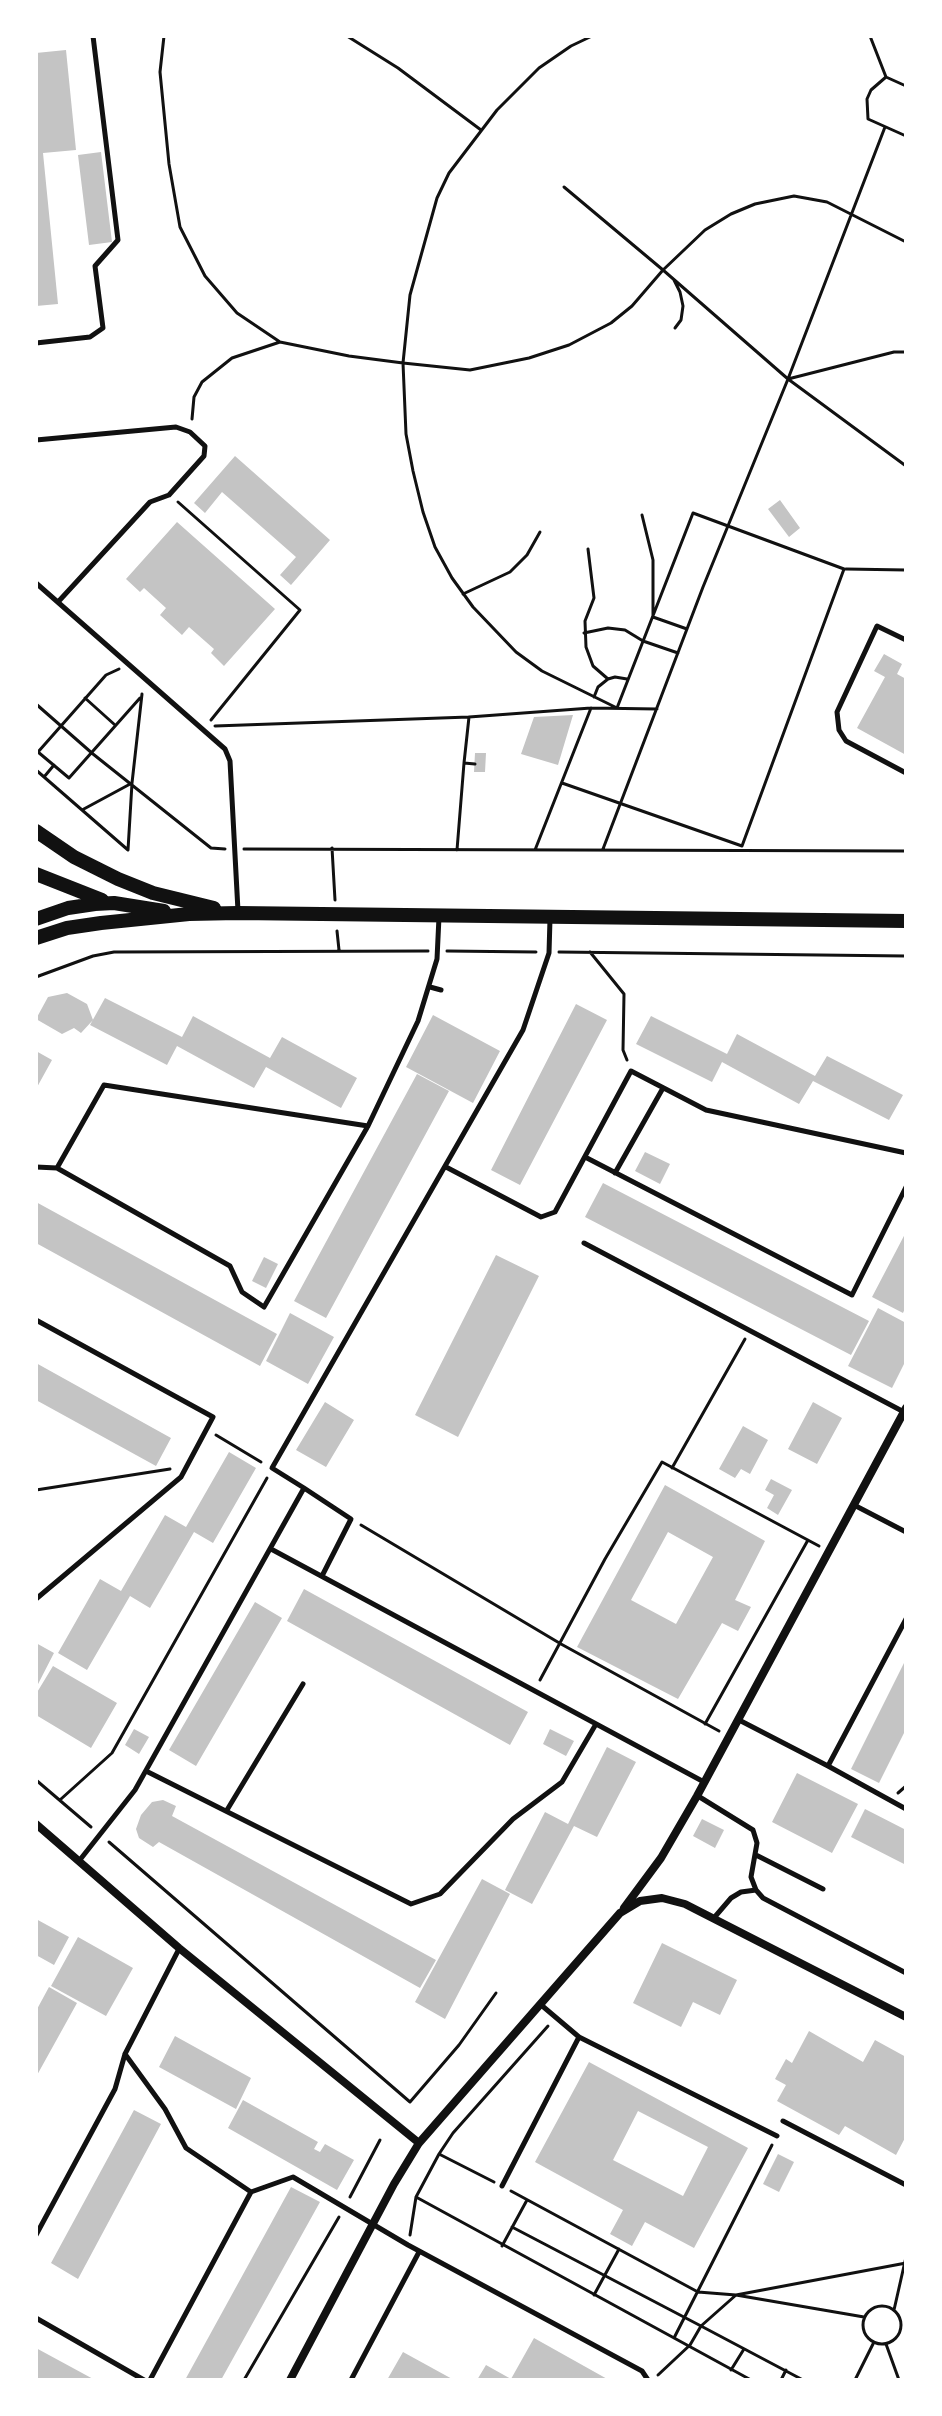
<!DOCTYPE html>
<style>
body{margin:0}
#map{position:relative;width:942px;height:2416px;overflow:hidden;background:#fff;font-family:Manrope,sans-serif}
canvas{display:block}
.frame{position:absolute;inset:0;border:38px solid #fff;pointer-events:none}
</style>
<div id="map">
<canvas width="942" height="2416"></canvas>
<div class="frame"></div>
</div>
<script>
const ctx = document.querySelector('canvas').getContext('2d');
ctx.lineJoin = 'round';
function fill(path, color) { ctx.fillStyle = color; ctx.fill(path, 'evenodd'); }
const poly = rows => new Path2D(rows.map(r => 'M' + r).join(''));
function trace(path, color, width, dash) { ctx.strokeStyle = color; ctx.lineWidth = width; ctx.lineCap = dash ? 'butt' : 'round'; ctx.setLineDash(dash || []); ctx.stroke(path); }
fill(poly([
 [66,50,76,150,43,153,58,304,36,306,36,53],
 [101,152,112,242,89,245,78,155],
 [235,456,330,540,291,585,280,575,296,557,222,492,205,513,194,503],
 [780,500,800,528,789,537,768,509],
 [177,522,275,609,224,666,211,653,214,649,189,627,182,635,160,615,166,608,144,588,140,592,126,579],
 [884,654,902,664,897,674,906,679,906,755,857,728,885,677,874,671],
 [573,715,558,765,521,754,534,717],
 [475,753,486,753,485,772,474,772],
 [67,993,87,1004,93,1020,81,1033,74,1028,62,1034,36,1019,48,997],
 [105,998,182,1037,193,1016,270,1058,282,1037,357,1078,341,1108,266,1067,254,1088,177,1046,167,1065,90,1025],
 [576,1004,607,1020,520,1185,491,1170],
 [433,1015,500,1051,473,1103,406,1067],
 [651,1016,727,1054,737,1034,815,1076,827,1056,903,1095,889,1120,813,1081,799,1104,722,1062,712,1082,636,1044],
 [36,1051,52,1060,36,1089],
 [417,1074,449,1091,326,1318,294,1301],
 [645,1152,670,1164,660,1184,635,1171],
 [603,1183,869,1321,851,1355,585,1217],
 [36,1202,277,1334,260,1366,36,1243],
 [906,1232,906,1306,903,1313,872,1297],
 [496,1255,539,1276,458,1437,415,1415],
 [264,1257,278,1264,266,1288,252,1281],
 [878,1308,906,1323,906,1360,892,1388,848,1366],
 [290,1313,334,1337,308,1384,266,1361],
 [36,1363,171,1438,156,1466,36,1400],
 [325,1402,354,1420,326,1467,296,1450],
 [813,1402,842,1418,817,1464,788,1449],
 [743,1426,768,1440,750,1474,741,1469,735,1478,719,1469],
 [229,1452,256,1468,213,1543,194,1532,150,1608,130,1596,87,1670,58,1653,100,1579,121,1591,165,1515,186,1527],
 [771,1479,792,1490,778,1515,767,1508,774,1495,765,1490],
 [665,1485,765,1541,735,1600,751,1607,738,1631,722,1623,678,1699,577,1647],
 [668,1532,713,1557,676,1624,631,1600],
 [304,1589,528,1712,510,1745,287,1621],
 [255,1602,282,1618,196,1766,169,1750],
 [36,1643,54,1653,36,1688],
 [906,1659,906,1729,879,1783,851,1769],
 [53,1666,117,1703,91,1748,36,1715,36,1694],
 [134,1729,149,1737,139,1754,125,1745],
 [550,1729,574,1741,566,1756,543,1744],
 [607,1747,636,1762,597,1837,574,1826,532,1904,505,1890,545,1812,568,1824],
 [797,1773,858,1804,832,1853,772,1822],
 [163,1800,176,1806,172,1816,436,1960,420,1988,159,1842,153,1847,139,1838,136,1829,141,1815,152,1802],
 [865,1809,906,1830,906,1865,851,1837],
 [702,1819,724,1830,715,1848,693,1836],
 [482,1879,510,1894,445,2019,415,2002],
 [36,1919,69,1937,54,1965,36,1955],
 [78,1937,133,1968,106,2016,51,1986],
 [662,1943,737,1980,720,2015,693,2002,681,2027,633,2003],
 [49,1987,77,2003,36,2077,36,2011],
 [809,2031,863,2062,875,2040,906,2057,906,2136,896,2155,845,2126,839,2135,777,2101,786,2085,775,2079,786,2059,792,2063],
 [175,2036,251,2078,236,2109,159,2067],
 [589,2062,748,2148,694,2248,645,2222,632,2246,610,2234,623,2210,535,2162],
 [638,2111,708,2147,683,2196,613,2160],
 [243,2100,318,2142,314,2149,320,2152,325,2144,354,2160,337,2190,228,2128],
 [134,2110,161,2124,78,2279,51,2263],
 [778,2154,794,2162,779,2192,763,2184],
 [291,2187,320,2202,221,2380,185,2380],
 [534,2338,609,2380,477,2380,486,2365,511,2379],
 [36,2348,95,2380,36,2380],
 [403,2352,454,2380,387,2380]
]), '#c4c4c4');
trace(poly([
 [164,36,160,72,169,164,180,227,205,276,237,313,280,342,349,356,403,363,410,295,437,198,449,173,497,110,539,68,571,46,592,36],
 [347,36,398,68,481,130],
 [870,36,886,77,906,86],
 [886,77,871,90,867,99,868,119,906,136],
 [564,187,663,270,788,379,906,466],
 [674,280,680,292,683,306,681,320,675,328],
 [788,379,894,352,906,352],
 [192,419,194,397,202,382,232,358,280,342],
 [178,502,300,610,211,720],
 [642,515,653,560,653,617,687,629],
 [588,549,594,598,585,621,586,647,593,666,608,679,598,687,594,697],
 [846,569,906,570],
 [463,594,510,572,527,555,540,532],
 [584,633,608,628,625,630,643,641,678,653],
 [119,669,106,675,38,752,69,778,140,698],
 [608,679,615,677,627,679],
 [85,698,115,725],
 [36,704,93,754,211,848,225,849],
 [469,717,464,763,475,764],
 [215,726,469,717,591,708,657,709],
 [36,770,128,850,132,783,142,694],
 [44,777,54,765],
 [562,783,742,846,844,569,693,513,617,708,542,671,516,652,473,607,452,578,435,547,423,512,413,471,406,434,403,363,470,370,529,358,569,345,611,323,632,306,663,270,705,230,731,214,755,204,794,196,827,202,906,242],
 [82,810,132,783],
 [332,848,335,900],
 [244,849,906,851],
 [603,849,703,587,788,379,885,127],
 [457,850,464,763],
 [535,850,591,708],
 [337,931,339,950],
 [447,951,536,952],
 [559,952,906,956],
 [590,952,624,994,623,1050,627,1060],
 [36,977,93,956,114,952,428,951],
 [216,1435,261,1462],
 [672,1468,745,1339],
 [36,1490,170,1469],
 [361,1525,561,1644,719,1731],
 [540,1680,605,1559,662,1462,819,1546],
 [705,1724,808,1540],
 [36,1780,91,1827],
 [898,1793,906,1786],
 [61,1799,112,1753,267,1478],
 [109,1842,410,2102,459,2045,496,1993],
 [439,2154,453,2133,548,2026],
 [511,2191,698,2292,736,2295,864,2317],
 [350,2197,380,2140],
 [416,2197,751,2380],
 [512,2227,701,2326,736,2295,906,2263],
 [410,2235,416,2197,439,2154,494,2182],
 [502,2246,527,2200],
 [594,2295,619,2249],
 '863 2325a19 19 0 1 1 38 0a19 19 0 1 1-38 0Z',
 [894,2310,906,2257],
 [674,2338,772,2145],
 [886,2344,899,2380],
 [731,2370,744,2349],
 [658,2375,690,2345,701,2326,803,2380],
 [244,2380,339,2217],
 [781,2380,786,2370],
 [855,2380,873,2344]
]), '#111', 3);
trace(poly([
 [36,343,90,337,103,328,95,266,118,240,93,36],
 [36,440,176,427,190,432,205,446,204,456,169,495,150,502,58,602],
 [36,583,225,749,230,761,238,911],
 [906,640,877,626,837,712,839,730,846,741,906,773],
 [430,987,441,990],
 [585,1157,852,1295,906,1187],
 [36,1167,57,1168,230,1266,242,1292,264,1307,368,1126,418,1021,437,959,439,917],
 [446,1167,541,1217,555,1212,631,1071,706,1110,906,1153],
 [57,1168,104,1085,368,1126],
 [615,1173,663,1088],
 [584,1243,904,1412],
 [36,1320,213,1417,181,1477,36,1599],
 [304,1488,351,1519,322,1576],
 [854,1505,906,1532],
 [271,1549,704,1782],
 [739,1720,828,1766,906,1619],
 [828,1766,906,1809],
 [146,1771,411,1904,440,1894,513,1819,562,1782,596,1724],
 [698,1796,753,1830,757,1843,751,1877,756,1890,763,1898,906,1973],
 [227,1810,303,1684],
 [756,1855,823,1889],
 [79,1861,135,1790,304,1488,272,1468,523,1030,549,953,550,919],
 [713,1919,731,1898,741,1892,756,1890],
 [540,2004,579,2037],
 [125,2054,165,2109,186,2148,251,2192,150,2380],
 [783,2121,906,2185],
 [502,2186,579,2037,777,2136],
 [251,2192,293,2177,408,2245,642,2371,648,2380],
 [36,2235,115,2089,125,2054,179,1949],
 [36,2318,144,2380],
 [351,2380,419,2252]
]), '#111', 5);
trace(poly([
 [36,1824,179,1948,419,2143],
 [624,1908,661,1858,697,1796,906,1408],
 [290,2380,394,2184,419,2143,620,1913,640,1901,662,1898,685,1904,906,2017]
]), '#111', 8);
trace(poly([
 [36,831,74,857,118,879,153,893,214,908],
 [36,874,102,900],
 [36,919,68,908,95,904,114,903,164,911],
 [36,938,67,928,101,923,189,914,238,913,906,921]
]), '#111', 14);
</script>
